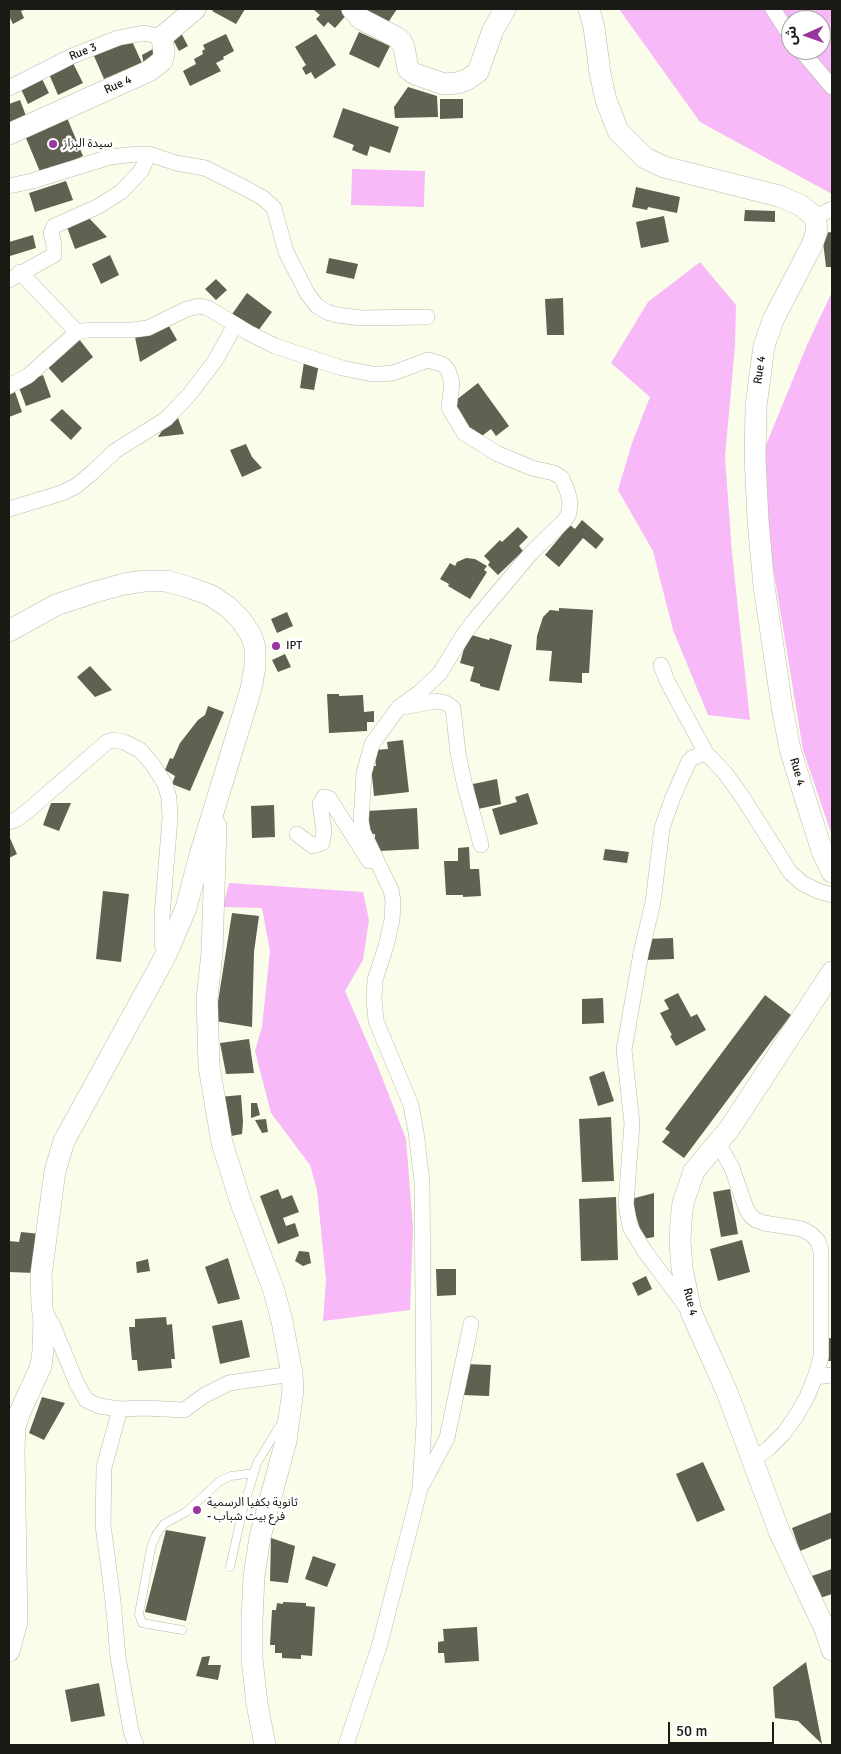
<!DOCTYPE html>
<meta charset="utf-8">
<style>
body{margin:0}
#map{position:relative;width:841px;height:1754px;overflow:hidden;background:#fafdea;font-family:Signika,"Noto Sans Arabic",sans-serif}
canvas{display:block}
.frame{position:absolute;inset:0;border:10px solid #191a14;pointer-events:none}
.north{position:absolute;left:781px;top:10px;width:50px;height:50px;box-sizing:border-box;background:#fff;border:1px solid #a3a3a1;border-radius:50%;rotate:268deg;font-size:14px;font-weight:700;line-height:20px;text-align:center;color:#191a14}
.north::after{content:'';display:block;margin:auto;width:18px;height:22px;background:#99369d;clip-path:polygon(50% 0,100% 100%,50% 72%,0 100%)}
.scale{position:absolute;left:668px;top:1722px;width:106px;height:22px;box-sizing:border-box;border:2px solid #191a14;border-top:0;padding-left:6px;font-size:15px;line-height:18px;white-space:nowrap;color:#191a14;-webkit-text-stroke:4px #fff;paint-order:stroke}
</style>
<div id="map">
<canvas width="841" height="1754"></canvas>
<div class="frame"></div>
<div class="north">ش</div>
<div class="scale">50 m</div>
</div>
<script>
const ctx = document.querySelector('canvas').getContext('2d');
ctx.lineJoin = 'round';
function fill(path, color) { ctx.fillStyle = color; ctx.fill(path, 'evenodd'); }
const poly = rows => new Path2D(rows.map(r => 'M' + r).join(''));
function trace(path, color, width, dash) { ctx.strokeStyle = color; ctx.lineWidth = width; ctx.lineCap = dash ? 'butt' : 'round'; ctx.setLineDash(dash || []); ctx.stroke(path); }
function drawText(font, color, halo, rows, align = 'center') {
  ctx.font = font + ' Signika,"Noto Sans Arabic",sans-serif'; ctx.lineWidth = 5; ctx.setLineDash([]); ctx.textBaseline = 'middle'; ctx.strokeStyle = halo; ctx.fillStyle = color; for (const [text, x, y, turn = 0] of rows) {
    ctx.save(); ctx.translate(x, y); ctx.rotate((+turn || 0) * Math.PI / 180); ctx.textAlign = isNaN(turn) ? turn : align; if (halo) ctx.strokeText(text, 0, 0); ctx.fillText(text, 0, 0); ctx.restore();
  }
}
fill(poly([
 [619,9,832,9,832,194,700,122],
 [791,20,821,20,821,50,791,50],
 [352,169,425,171,424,207,351,205],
 [700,262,736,305,735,346,725,457,732,553,750,720,708,715,673,630,653,551,618,490,632,443,650,397,611,363,648,302],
 [832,292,832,836,803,750,766,524,759,462,807,345],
 [229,883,363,892,369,920,363,960,345,991,378,1067,406,1139,413,1228,410,1310,323,1321,326,1280,317,1190,310,1165,271,1113,255,1051,262,1027,270,951,262,908,223,907]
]), '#f7b9f7');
fill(poly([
 [9,9,26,9,21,11,24,18,13,24,9,16],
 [214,9,245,9,236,24,212,11],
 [313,9,345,9,349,12,335,28,328,22,324,27,316,19,320,15],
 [364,9,397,9,387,24],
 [359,32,390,46,379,68,349,54],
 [181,33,188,46,179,51,172,38],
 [226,34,234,51,223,57,224,59,216,63,221,71,190,86,183,71,196,64,194,59,203,54,202,51,205,49,203,45],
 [316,34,336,65,315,79,311,72,306,75,302,68,306,65,295,47],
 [131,39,142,63,104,79,94,56],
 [153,49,158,58,144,66,142,55],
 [73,63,83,83,58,95,49,74],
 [41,77,49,93,28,104,20,87],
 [408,87,437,96,438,117,395,118,394,107],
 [440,99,463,99,463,118,440,119],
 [20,100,26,116,9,123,9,104],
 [343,108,399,127,390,153,370,146,367,156,352,150,354,145,333,137],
 [65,113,83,156,41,174,23,131],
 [66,181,73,200,35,212,29,193],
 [636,187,680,197,677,213,648,207,647,210,632,207],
 [745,210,775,211,775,222,744,221],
 [664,216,669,242,641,248,636,222],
 [89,218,107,237,75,249,67,227],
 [832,232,832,267,826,267,822,233],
 [33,235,36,248,10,256,9,242],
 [110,255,119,275,101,284,92,264],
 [329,258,358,264,354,279,326,273],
 [216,279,227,290,216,300,205,289],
 [247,293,272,312,255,335,230,317],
 [563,298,564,335,547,335,545,299],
 [165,319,177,340,140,362,135,337],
 [79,339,93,357,62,383,47,366],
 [304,362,319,364,314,390,300,388],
 [43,375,51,397,26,406,18,385],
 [478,383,509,426,496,436,491,429,478,439,451,404],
 [15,392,22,412,9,417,9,395],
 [62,409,82,428,71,440,50,420],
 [171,416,178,418,184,434,158,437],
 [246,444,252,457,262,468,242,477,230,450],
 [582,520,604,539,596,549,583,538,559,567,545,555,570,525,575,529],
 [518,527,528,537,519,546,523,551,498,575,488,565,490,562,484,556,500,540,502,542],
 [466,558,475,559,487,566,484,570,487,572,470,599,448,586,449,584,440,579,450,563,455,566,457,562],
 [559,608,593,610,589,673,582,673,582,683,549,681,552,651,536,650,537,636,543,617,550,610,559,611],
 [287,612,293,626,277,633,271,619],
 [468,634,489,640,490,638,512,645,499,691,480,686,480,684,470,681,474,667,460,663],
 [285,654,291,667,278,672,272,660],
 [90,666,112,690,95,697,77,677],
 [327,694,339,694,339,696,363,695,364,712,374,711,374,722,367,722,367,731,329,733],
 [208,706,224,712,190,791,172,784,175,776,165,770,170,758,173,759,180,743,198,720,205,715],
 [403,740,409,792,374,796,371,766,376,766,374,750,388,749,387,742],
 [497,779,501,804,478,809,473,784],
 [528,793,538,824,500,835,492,809,517,802,515,797],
 [51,803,71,803,59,831,43,825],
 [274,805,275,837,252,838,251,806],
 [417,808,419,849,379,851,378,845,375,845,375,834,368,835,367,811],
 [9,836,17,854,9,858],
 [469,847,470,869,479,869,481,896,463,897,463,895,446,895,444,861,458,861,458,848],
 [605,849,629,852,627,863,603,860],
 [103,891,129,894,121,962,96,959],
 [232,913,259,916,254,952,252,1027,215,1021],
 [673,938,674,959,646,960,645,939],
 [678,993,691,1017,697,1014,706,1030,676,1046,670,1036,672,1035,660,1013,669,1009,664,1000],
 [765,995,791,1015,684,1158,662,1142,670,1132,665,1129],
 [603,998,604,1023,582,1024,582,999],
 [249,1039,254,1073,226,1074,220,1043],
 [604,1071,614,1101,598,1106,589,1077],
 [241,1095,243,1122,242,1134,231,1136,219,1097],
 [251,1103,257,1103,260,1115,251,1118],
 [611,1117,614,1181,582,1182,579,1119],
 [266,1119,268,1132,262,1133,255,1120],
 [278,1189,282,1199,292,1195,299,1212,283,1218,286,1226,295,1223,299,1236,278,1244,260,1196],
 [730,1189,738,1234,721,1237,713,1192],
 [654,1193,654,1237,643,1239,631,1199],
 [616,1197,618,1260,581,1261,579,1199],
 [21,1232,40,1234,34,1273,9,1272,9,1241,19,1242],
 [742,1240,750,1272,718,1281,710,1249],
 [299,1251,309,1252,311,1263,303,1266,295,1261],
 [228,1258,240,1299,218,1304,205,1267],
 [148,1259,150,1271,137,1273,136,1262],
 [436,1269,456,1269,456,1295,437,1296],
 [646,1276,652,1289,638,1296,632,1283],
 [166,1317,167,1325,172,1324,175,1359,171,1359,172,1368,138,1371,137,1360,132,1360,129,1327,135,1327,135,1319],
 [242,1320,250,1357,220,1364,212,1326],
 [832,1338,832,1361,823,1361,822,1339],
 [465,1364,491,1365,489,1396,463,1395],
 [42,1397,65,1403,44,1440,29,1433],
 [703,1462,725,1510,697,1522,676,1474],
 [832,1512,832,1538,800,1551,792,1528],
 [166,1530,206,1537,186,1621,145,1612],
 [271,1538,295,1546,288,1583,270,1581],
 [313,1556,336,1564,327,1587,305,1579],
 [832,1569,832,1594,817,1599,809,1577],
 [283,1602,306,1603,306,1606,315,1607,312,1656,301,1655,301,1659,282,1658,282,1653,275,1653,275,1645,270,1645,272,1610,276,1610,277,1603,283,1604],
 [477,1627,479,1661,445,1663,444,1653,438,1653,438,1642,444,1641,443,1629],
 [210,1656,208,1665,221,1665,218,1680,196,1676,202,1657],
 [806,1662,822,1744,798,1721,775,1718,773,1687],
 [99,1683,105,1716,71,1722,65,1690]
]), '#5f6151');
const lane = poly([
 [230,1567,243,1509,257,1463,282,1422],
 [182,1630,142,1623,139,1614,151,1548,156,1535,164,1524,186,1512,220,1481,231,1476,254,1473]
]);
const street = poly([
 [773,9,791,37],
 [801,50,832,87],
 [9,88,72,56,118,38,144,33,162,37],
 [9,186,32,181,110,157,137,154,149,154,176,163,205,168,247,189,263,198,274,208,286,252,307,293,317,306,327,312,337,315,361,318,427,317],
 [815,217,832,209],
 [20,272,77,332],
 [9,280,54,255,54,245,51,233,54,226,97,207,121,192,141,171,149,154],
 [9,386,28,376,77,332,88,330,133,330,148,328,187,309,199,306,208,308,249,333,275,346,342,368,372,374,381,374,393,373,428,360,442,364,448,370,452,383,449,408,464,433,498,454,532,468,554,473,562,478,568,493,570,503,569,513,565,520,532,552,473,622,464,634,440,673,420,692,399,707,372,744,364,773,361,821,363,832,391,890,393,901,392,920,386,946,375,980,374,999,376,1021,411,1105,416,1132,422,1181,424,1424,420,1489,379,1647,346,1745],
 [9,509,62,493,76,486,93,472,115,451,166,419,189,395,215,361,235,325],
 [661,665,667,681,706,753],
 [403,707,436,701,446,703,453,708,458,753,464,782,481,845],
 [9,822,17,819,31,808,107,742,113,740,124,742,140,750,153,765,165,784,169,798,170,818,162,916,162,943,166,955],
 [297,834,313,846,322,843,324,831,320,804,324,797,329,798,369,861],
 [718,1143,732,1168,746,1208,750,1215,756,1220,764,1223,802,1229,811,1234,818,1241,821,1251,821,1357,815,1377,807,1397,796,1416,784,1433,769,1448,752,1461],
 [688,1309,646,1253,630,1227,626,1204,632,1123,624,1050,641,953,653,902,662,828,673,797,689,761,692,758,706,753,725,773,743,798,790,872,802,883,818,891,832,895],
 [45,1312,54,1328,77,1384,86,1400,99,1406,120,1409,145,1408,184,1410,205,1395,229,1383,292,1374],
 [815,1377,832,1375],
 [120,1409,104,1467,103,1525,113,1601,118,1657,131,1731,136,1745],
 [422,1485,447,1438,471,1324]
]);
const secondary = poly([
 [352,9,361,19,396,37,401,41,404,47,408,69,415,74,444,84,458,83,468,79,478,72,493,30,505,9],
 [589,9,594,27,600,73,606,100,618,131,645,158,664,167,779,196,800,205,815,217,817,231,812,245,773,320,764,346,756,406,755,457,758,520,764,586,782,707,790,749,802,788,822,851,832,872],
 [9,134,149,71,162,61,164,54,162,37,195,9],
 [9,631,56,605,95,592,124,584,144,581,166,581,188,587,210,595,228,607,241,620,251,635,255,647,255,666,251,689,200,855,186,908,166,955,64,1141,55,1171,41,1275,42,1307,44,1319,43,1351,41,1366,20,1412,15,1427,14,1451,17,1622,9,1651],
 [216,826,212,953,207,998,209,1066,222,1143,240,1200,274,1291,282,1321,292,1374,293,1390,286,1441,260,1537,254,1576,252,1620,252,1659,257,1704,265,1745],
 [832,972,730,1128,694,1171,683,1203,681,1220,680,1241,682,1268,691,1312,727,1392,779,1531,825,1629,832,1650]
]);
trace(lane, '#b8baa9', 9);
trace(street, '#b8baa9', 16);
trace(secondary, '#b8baa9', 22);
trace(lane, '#fff', 8);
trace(street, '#fff', 15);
trace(secondary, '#fff', 21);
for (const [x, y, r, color] of [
 [53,144,5,"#99369d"],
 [276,646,5,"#99369d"],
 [197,1510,5,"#99369d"]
]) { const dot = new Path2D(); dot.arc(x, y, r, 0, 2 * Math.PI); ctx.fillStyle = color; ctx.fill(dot); trace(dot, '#fff', 2); }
drawText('12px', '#191a14', '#fff', [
 ["Rue 3",83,52,-22],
 ["Rue 4",118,85,-24],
 ["Rue 4",760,370,-82],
 ["Rue 4",797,772,74],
 ["Rue 4",690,1302,76]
]);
drawText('12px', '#191a14', '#fff', [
 ["سيدة البزاز",63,144],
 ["IPT",286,646],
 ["ثانوية بكفيا الرسمية",207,1503],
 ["- فرع بيت شباب",207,1517]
], 'left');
</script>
